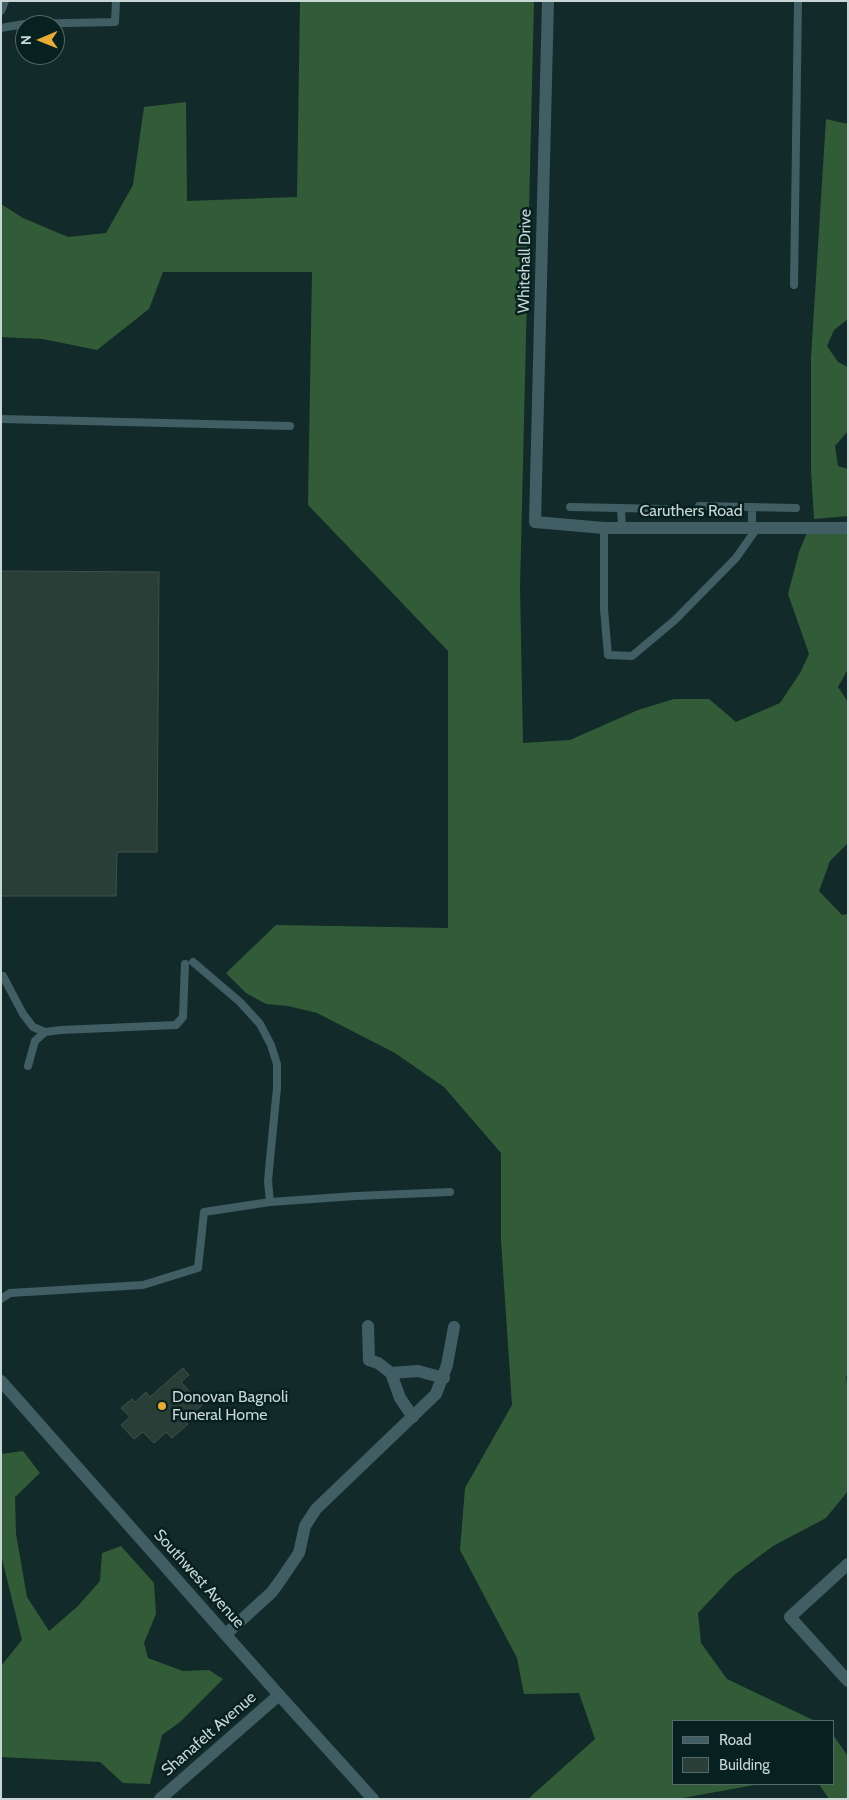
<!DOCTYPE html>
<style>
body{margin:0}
#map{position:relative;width:849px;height:1800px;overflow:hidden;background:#122a29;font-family:Cabin,sans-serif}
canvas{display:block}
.frame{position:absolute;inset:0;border:2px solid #c8d6d5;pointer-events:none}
.legend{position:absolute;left:672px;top:1720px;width:162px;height:65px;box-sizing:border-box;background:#072120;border:1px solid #546968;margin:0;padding:6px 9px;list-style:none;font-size:15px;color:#c8d6d5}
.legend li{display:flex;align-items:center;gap:10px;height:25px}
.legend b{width:25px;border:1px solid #546968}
.north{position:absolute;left:15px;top:15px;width:50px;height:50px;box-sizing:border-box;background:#072120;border:1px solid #546968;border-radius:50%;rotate:269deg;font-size:14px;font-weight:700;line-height:20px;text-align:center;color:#c8d6d5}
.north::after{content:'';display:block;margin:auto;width:18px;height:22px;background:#e9ab38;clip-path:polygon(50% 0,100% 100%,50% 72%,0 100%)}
</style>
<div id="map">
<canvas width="849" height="1800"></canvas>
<div class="frame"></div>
<ul class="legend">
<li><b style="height:6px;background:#425e65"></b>Road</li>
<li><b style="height:14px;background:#283e36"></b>Building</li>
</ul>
<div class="north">N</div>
</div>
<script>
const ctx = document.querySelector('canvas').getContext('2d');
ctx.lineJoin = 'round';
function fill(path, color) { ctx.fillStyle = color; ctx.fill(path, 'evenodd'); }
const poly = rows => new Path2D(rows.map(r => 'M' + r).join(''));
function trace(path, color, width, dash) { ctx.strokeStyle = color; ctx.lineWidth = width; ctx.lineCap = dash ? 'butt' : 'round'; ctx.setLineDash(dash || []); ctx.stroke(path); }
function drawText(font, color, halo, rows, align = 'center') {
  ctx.font = font + ' Cabin,sans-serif'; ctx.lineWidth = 5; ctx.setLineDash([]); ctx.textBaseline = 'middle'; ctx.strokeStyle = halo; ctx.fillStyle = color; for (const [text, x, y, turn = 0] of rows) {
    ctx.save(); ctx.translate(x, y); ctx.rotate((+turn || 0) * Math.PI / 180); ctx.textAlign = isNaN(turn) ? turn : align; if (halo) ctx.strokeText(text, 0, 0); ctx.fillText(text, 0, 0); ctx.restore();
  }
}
fill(poly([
 [300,1,534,1,520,588,523,743,570,740,638,710,674,699,709,699,736,722,780,703,800,673,809,654,788,594,799,552,809,528,848,528,848,669,838,687,848,702,848,843,830,861,819,891,842,915,848,914,848,1371,846,1378,848,1386,848,1491,826,1518,773,1546,733,1576,698,1613,701,1643,727,1679,815,1721,673,1721,673,1784,760,1784,677,1799,528,1799,595,1739,579,1693,524,1694,517,1658,460,1550,465,1488,512,1405,501,1240,501,1153,444,1087,395,1053,317,1013,288,1006,266,1004,246,993,226,973,276,925,448,928,448,651,308,505,312,272,163,272,149,309,97,350,43,339,1,337,1,204,23,218,68,237,106,233,133,185,144,107,186,102,187,201,297,197],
 [826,119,848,124,848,319,834,330,827,346,838,362,848,367,848,431,835,446,838,466,848,469,848,516,814,519,811,470,811,358],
 [23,1451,40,1473,15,1497,16,1534,27,1597,49,1631,77,1607,100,1581,102,1553,121,1546,154,1583,156,1614,144,1643,148,1658,183,1671,209,1670,223,1679,180,1722,162,1735,150,1784,123,1783,100,1762,1,1757,1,1666,22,1640,1,1555,1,1454],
 [833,1735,848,1756,848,1799,829,1799,819,1784,833,1784]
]), '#325c37');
const building = poly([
 [1,571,159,572,157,852,117,852,116,896,1,896,1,571],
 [183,1368,189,1375,181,1382,202,1405,185,1421,188,1424,172,1438,166,1432,154,1443,143,1432,134,1439,121,1425,130,1417,121,1408,132,1399,135,1402,146,1392,150,1397,183,1368]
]);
fill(building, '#283e36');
trace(building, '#3c524a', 1);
trace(poly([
 [1,11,5,1],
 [1,28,24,24,115,22,116,1],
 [794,285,798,1],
 [1,419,290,426],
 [699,506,796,508],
 [570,507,666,509],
 [621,508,622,528],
 [604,528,604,609,608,655,632,656,675,620,736,558,757,528],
 [752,528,752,507],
 [193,962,240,1002,260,1024,271,1045,277,1064,277,1088,270,1159,268,1181,270,1202],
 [3,976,23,1014,33,1027,45,1032],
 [28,1066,35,1041,45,1032,61,1030,176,1025,183,1017,185,964],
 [1,1299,10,1293,143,1285,198,1268,204,1212,270,1202,356,1196,450,1192]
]), '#425e65', 8);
trace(poly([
 [548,1,535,522,604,528,848,528],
 [368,1326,369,1360,378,1363,391,1373,400,1398,413,1417],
 [391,1373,418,1371,444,1378],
 [848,1564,790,1617,848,1681],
 [226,1634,272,1592,282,1578,299,1553,305,1526,316,1509,436,1394,447,1365,454,1327],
 [160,1799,279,1695]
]), '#425e65', 12);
trace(poly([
 [1,1381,279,1695,373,1799]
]), '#425e65', 12);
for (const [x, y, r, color] of [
 [162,1406,5,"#e9ab38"]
]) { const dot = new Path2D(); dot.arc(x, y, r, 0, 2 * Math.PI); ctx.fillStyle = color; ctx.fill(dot); trace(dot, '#072120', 2); }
drawText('16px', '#c8d6d5', '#072120', [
 ["Whitehall Drive",525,261,-89],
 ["Caruthers Road",691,511],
 ["Southwest Avenue",199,1579,48],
 ["Shanafelt Avenue",209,1734,-41]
]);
drawText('16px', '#c8d6d5', '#072120', [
 ["Donovan Bagnoli",172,1397],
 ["Funeral Home",172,1415]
], 'left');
</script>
